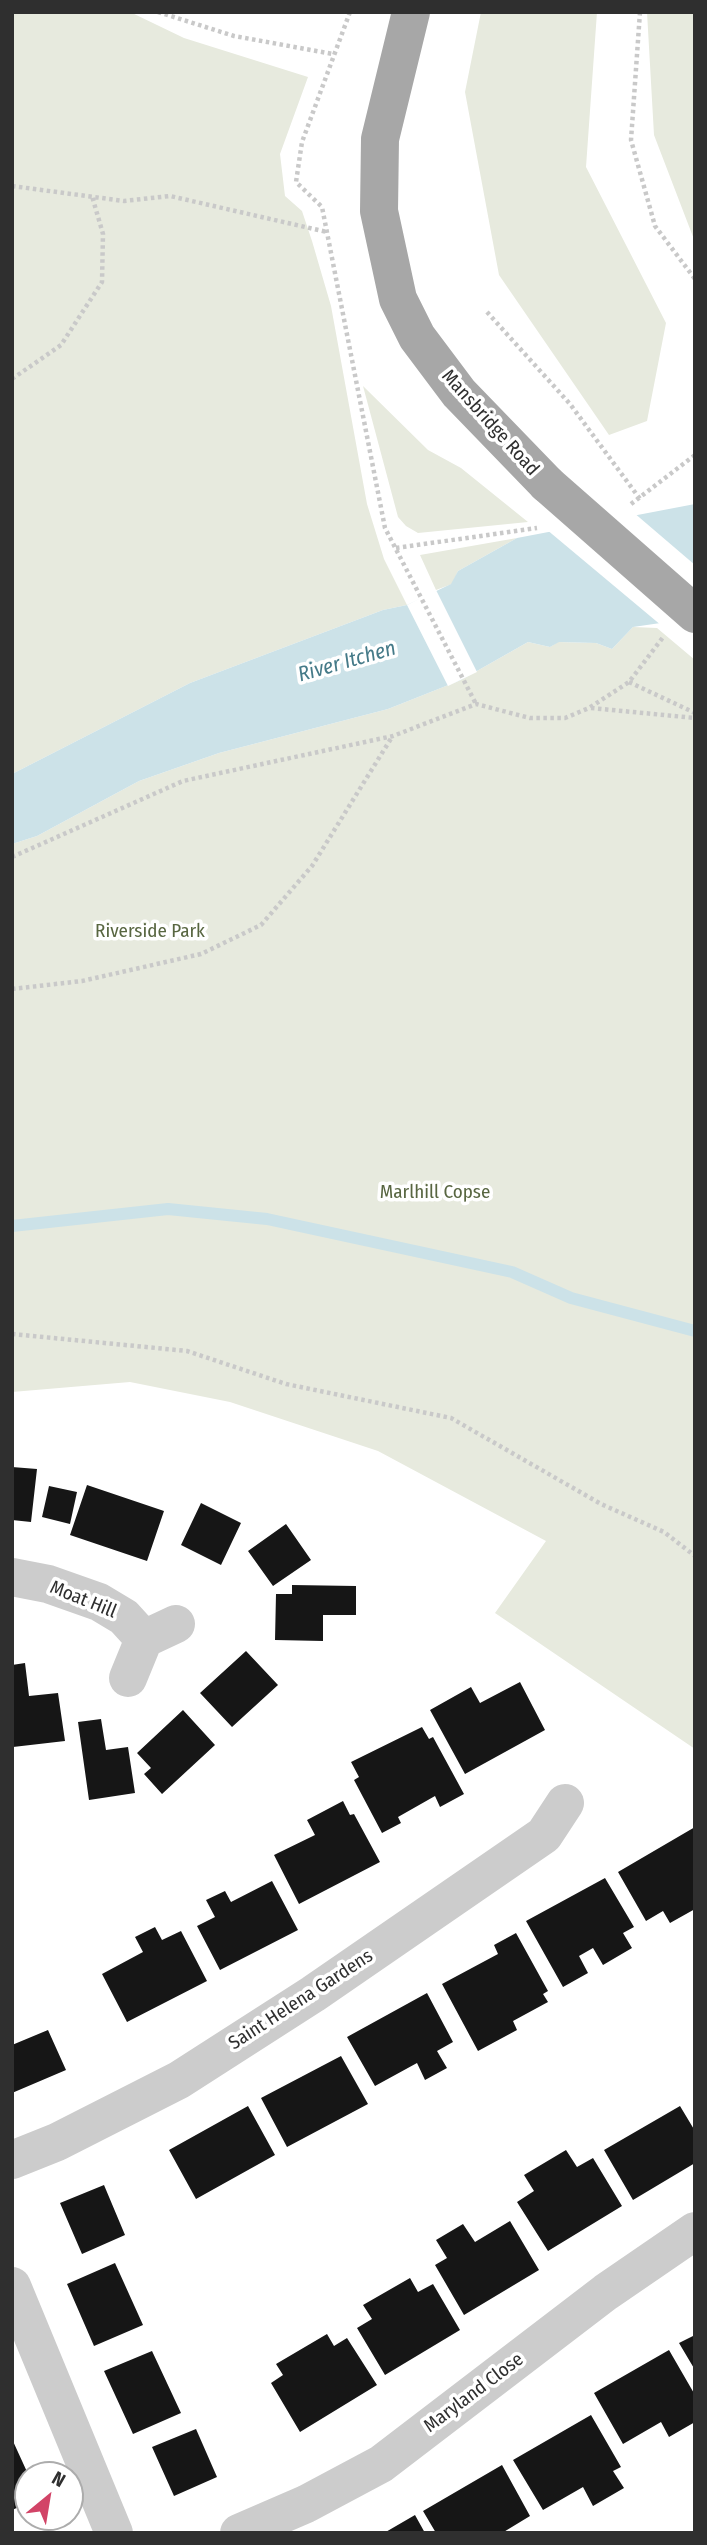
<!DOCTYPE html>
<style>
body{margin:0}
#map{position:relative;width:707px;height:2545px;overflow:hidden;background:#fff;font-family:"Fira Sans Condensed",sans-serif}
canvas{display:block}
.frame{position:absolute;inset:0;border:14px solid #2f2f2f;pointer-events:none}
.north{position:absolute;left:14px;top:2461px;width:70px;height:70px;box-sizing:border-box;background:#fff;border:2px solid #acacac;border-radius:50%;rotate:30deg;font-size:19px;font-weight:700;line-height:28px;text-align:center;color:#2f2f2f}
.north::after{content:'';display:block;margin:auto;width:24px;height:32px;background:#d24467;clip-path:polygon(50% 0,100% 100%,50% 72%,0 100%)}
</style>
<div id="map">
<canvas width="707" height="2545"></canvas>
<div class="frame"></div>
<div class="north">N</div>
</div>
<script>
const ctx = document.querySelector('canvas').getContext('2d');
ctx.lineJoin = 'round';
function fill(path, color) { ctx.fillStyle = color; ctx.fill(path, 'evenodd'); }
const poly = rows => new Path2D(rows.map(r => 'M' + r).join(''));
function trace(path, color, width, dash) { ctx.strokeStyle = color; ctx.lineWidth = width; ctx.lineCap = dash ? 'butt' : 'round'; ctx.setLineDash(dash || []); ctx.stroke(path); }
function drawText(font, color, halo, rows, align = 'center') {
  ctx.font = font + ' "Fira Sans Condensed",sans-serif'; ctx.lineWidth = 7; ctx.setLineDash([]); ctx.textBaseline = 'middle'; ctx.strokeStyle = halo; ctx.fillStyle = color; for (const [text, x, y, turn = 0] of rows) {
    ctx.save(); ctx.translate(x, y); ctx.rotate((+turn || 0) * Math.PI / 180); ctx.textAlign = isNaN(turn) ? turn : align; if (halo) ctx.strokeText(text, 0, 0); ctx.fillText(text, 0, 0); ctx.restore();
  }
}
fill(poly([
 [12,12,130,12,184,38,308,77,280,154,285,196,302,211,312,241,331,306,367,504,384,559,407,605,383,610,190,683,12,774],
 [481,12,597,12,586,167,666,323,647,421,609,435,499,275,465,92],
 [647,12,695,12,695,242,654,135],
 [363,386,428,450,461,468,528,522,418,533,406,526,398,517],
 [517,538,458,571,452,584,436,590,420,555],
 [633,627,657,628,695,660,695,1749,495,1613,546,1541,378,1451,230,1402,130,1382,12,1392,12,844,37,836,139,781,219,753,388,709,461,680,528,642,550,647,558,642,596,643,612,649]
]), '#e7eade');
fill(poly([
 [695,504,695,618,633,627,612,649,596,643,559,642,550,647,528,642,461,680,388,709,219,753,139,781,37,836,12,844,12,774,190,683,383,610,407,605,451,584,458,571,517,538]
]), '#cce2e8');
fill(poly([
 [633,512,695,565,695,621,662,626,546,529],
 [436,590,477,672,448,686,407,605]
]), '#fff');
trace(poly([
 [12,1226,168,1209,267,1219,512,1272,571,1298,695,1331]
]), '#cce2e8', 12);
fill(poly([
 [12,1467,37,1469,31,1522,12,1520],
 [87,1485,164,1511,147,1561,70,1535],
 [49,1486,77,1492,70,1524,42,1517],
 [201,1503,241,1523,221,1565,181,1545],
 [286,1524,311,1560,273,1586,248,1551],
 [292,1585,356,1586,356,1615,323,1615,323,1641,275,1640,276,1594,292,1594],
 [246,1651,278,1685,232,1727,200,1693],
 [25,1663,29,1696,58,1693,65,1741,13,1747,12,1665],
 [520,1682,545,1730,465,1774,430,1710,471,1687,480,1703],
 [183,1710,215,1745,162,1794,144,1774,151,1768,137,1753],
 [101,1719,106,1750,128,1747,135,1793,89,1800,78,1722],
 [422,1727,429,1739,433,1737,464,1794,440,1807,435,1796,398,1817,401,1823,382,1833,354,1780,359,1777,351,1762],
 [343,1801,350,1815,354,1814,380,1862,299,1904,274,1855,315,1835,307,1820],
 [695,1827,695,1909,670,1923,663,1911,646,1921,618,1872],
 [605,1878,634,1927,623,1933,632,1948,603,1965,593,1948,579,1956,588,1973,563,1987,526,1921],
 [272,1881,298,1930,220,1970,197,1926,215,1917,206,1900,225,1891,231,1902],
 [155,1927,162,1940,181,1931,207,1981,127,2022,102,1974,143,1952,135,1937],
 [516,1933,548,1991,543,1994,548,2002,513,2021,517,2030,478,2051,442,1984,498,1954,494,1945],
 [427,1993,453,2042,437,2051,447,2068,425,2080,417,2063,375,2086,347,2037],
 [48,2030,66,2070,12,2093,12,2045],
 [341,2056,368,2104,287,2147,261,2098],
 [248,2106,275,2155,196,2199,169,2150],
 [680,2106,695,2131,695,2163,633,2200,604,2150],
 [566,2150,577,2167,593,2158,622,2206,548,2251,517,2202,534,2191,524,2175],
 [104,2185,125,2235,82,2254,60,2203],
 [510,2221,539,2270,464,2315,435,2265,447,2258,436,2240,463,2224,475,2242],
 [115,2263,143,2325,94,2346,67,2284],
 [410,2278,418,2292,433,2284,460,2330,385,2375,357,2328,372,2319,363,2305],
 [327,2334,334,2346,347,2338,377,2385,300,2432,271,2383,283,2375,276,2364],
 [695,2335,695,2370,679,2343],
 [669,2350,695,2395,695,2422,669,2437,661,2422,623,2444,594,2393],
 [152,2351,181,2413,133,2434,104,2371],
 [591,2415,621,2467,613,2471,624,2488,593,2506,583,2487,543,2510,513,2460],
 [196,2429,217,2477,174,2496,152,2447],
 [12,2439,28,2474,28,2503,12,2510],
 [502,2465,530,2516,502,2533,436,2533,423,2511],
 [415,2515,425,2533,384,2533]
]), '#161616');
trace(poly([
 [158,12,234,36,333,54],
 [350,12,302,142,296,182,322,207,385,528,476,704],
 [640,12,631,140,655,226,695,279],
 [12,186,124,201,170,196,327,232],
 [487,312,570,404,640,499],
 [12,379,61,345,102,282,103,234,92,196],
 [631,504,695,455],
 [396,548,537,528],
 [629,682,695,713],
 [591,708,695,718],
 [12,857,183,781,393,736,476,704,530,718,565,718,589,708,629,682,664,636],
 [12,989,82,981,201,954,261,925,312,866,392,737],
 [12,1334,187,1351,286,1384,451,1418,601,1504,664,1532,695,1556]
]), '#c9c9c9', 4.5, [3.5, 3.5]);
trace(poly([
 [12,1577,48,1584,99,1602,124,1617,144,1639],
 [128,1678,144,1639,176,1624],
 [12,2160,57,2142,179,2080,313,1994,544,1835,565,1803],
 [12,2286,114,2533],
 [239,2533,306,2504,381,2464,606,2292,695,2231]
]), '#ccc', 38);
trace(poly([
 [411,12,380,139,379,211,398,299,417,337,459,393,547,484]
]), '#a7a7a7', 38);
trace(poly([
 [547,484,695,614]
]), '#a7a7a7', 38);
drawText('19px', '#2f2f2f', '#fff', [
 ["Mansbridge Road",490,423,48],
 ["Moat Hill",83,1600,22],
 ["Saint Helena Gardens",301,2000,-33],
 ["Maryland Close",474,2393,-37]
]);
drawText('19px', '#586641', '#fff', [
 ["Riverside Park",150,932],
 ["Marlhill Copse",435,1193]
]);
drawText('italic 21px', '#457a88', '#fff', [
 ["River Itchen",347,662,-16]
]);
</script>
